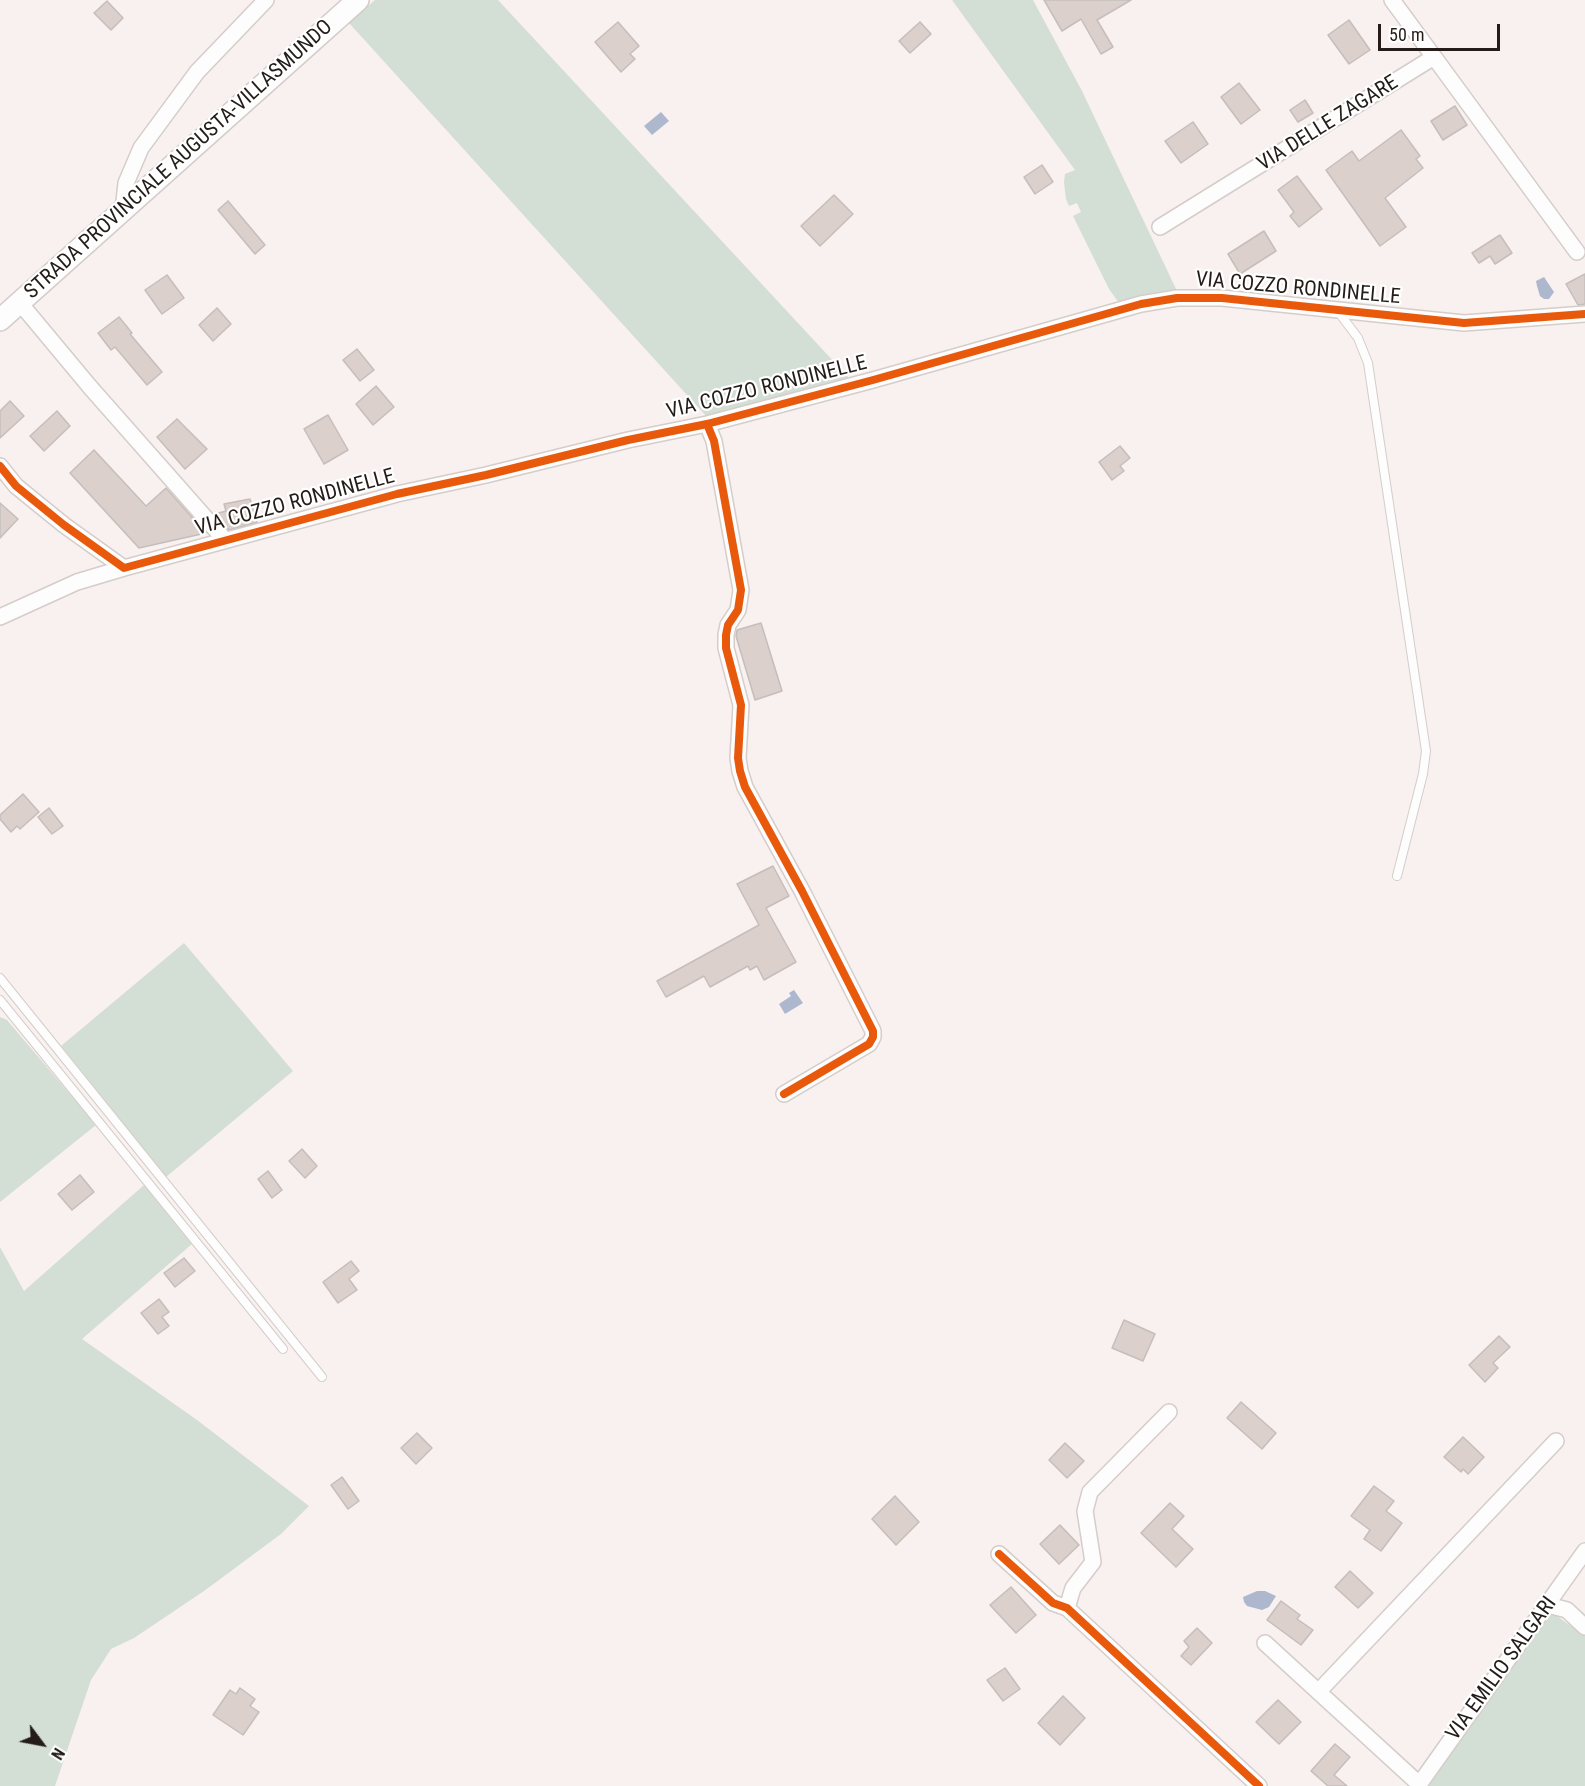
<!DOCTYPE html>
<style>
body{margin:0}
#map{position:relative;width:1585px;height:1786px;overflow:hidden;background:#f8f1ef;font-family:"Roboto Condensed",sans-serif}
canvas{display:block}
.north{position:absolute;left:12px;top:1714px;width:60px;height:60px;-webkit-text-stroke:4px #fff;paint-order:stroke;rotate:122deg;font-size:16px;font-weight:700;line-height:24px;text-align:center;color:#231c18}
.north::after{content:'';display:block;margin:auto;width:21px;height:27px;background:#231c18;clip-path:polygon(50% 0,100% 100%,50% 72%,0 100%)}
.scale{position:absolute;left:1378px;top:24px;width:122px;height:27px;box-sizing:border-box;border:3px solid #231c18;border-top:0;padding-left:8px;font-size:18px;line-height:21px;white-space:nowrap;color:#231c18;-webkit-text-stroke:4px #fff;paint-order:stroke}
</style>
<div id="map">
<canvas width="1585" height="1786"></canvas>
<div class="north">N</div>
<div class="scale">50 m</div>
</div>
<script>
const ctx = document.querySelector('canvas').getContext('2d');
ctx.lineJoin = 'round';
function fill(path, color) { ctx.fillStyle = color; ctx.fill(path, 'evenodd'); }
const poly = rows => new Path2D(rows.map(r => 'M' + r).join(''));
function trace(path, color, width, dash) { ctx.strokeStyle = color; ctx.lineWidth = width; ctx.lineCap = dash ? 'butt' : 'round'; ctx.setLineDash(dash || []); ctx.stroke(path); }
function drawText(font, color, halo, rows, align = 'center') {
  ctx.font = font + ' "Roboto Condensed",sans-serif'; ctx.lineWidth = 4.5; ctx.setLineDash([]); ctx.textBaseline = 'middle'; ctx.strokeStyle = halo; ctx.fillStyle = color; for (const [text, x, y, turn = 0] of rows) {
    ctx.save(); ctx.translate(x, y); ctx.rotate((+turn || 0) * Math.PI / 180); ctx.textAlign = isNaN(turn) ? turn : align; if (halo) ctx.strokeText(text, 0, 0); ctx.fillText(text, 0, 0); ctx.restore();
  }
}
fill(poly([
 [375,0,498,0,849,378,707,417,349,23],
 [952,0,1033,0,1082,91,1177,291,1119,303,1109,289,1073,216,1081,212,1077,203,1069,206,1066,199,1064,182,1065,174,1075,170],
 [184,943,293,1071,166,1177,61,1046],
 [0,1017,7,1020,96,1125,0,1202],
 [144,1185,192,1244,82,1339,197,1420,309,1506,281,1534,204,1591,134,1638,111,1649,91,1680,55,1786,0,1786,0,1247,24,1291],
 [1554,1614,1585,1636,1585,1786,1426,1786,1548,1615]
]), '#d3ded5');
fill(poly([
 [661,112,669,121,652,135,644,126],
 [1544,277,1554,292,1549,299,1544,299,1540,296,1537,286,1536,281],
 [794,990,803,1003,785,1014,779,1004,791,996,789,993],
 [1257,1591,1265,1591,1276,1596,1269,1607,1262,1610,1247,1606,1244,1602,1243,1597]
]), '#adb7cd');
const building = poly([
 [1044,0,1131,0,1097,20,1113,47,1101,54,1081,19,1062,31,1044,0],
 [107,1,123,18,111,30,94,13,107,1],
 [1349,20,1370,50,1349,64,1328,35,1349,20],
 [618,22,639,46,630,54,635,59,621,72,595,42,618,22],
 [920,22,931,34,910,53,899,41,920,22],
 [1239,83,1260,110,1241,124,1221,97,1239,83],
 [1305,100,1313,113,1298,122,1290,110,1305,100],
 [1455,106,1467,125,1443,140,1431,121,1455,106],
 [1193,122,1208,144,1181,163,1165,141,1193,122],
 [1401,130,1420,156,1416,159,1423,168,1385,198,1406,227,1380,246,1326,170,1352,151,1359,161,1401,130],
 [1042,165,1053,182,1035,194,1024,177,1042,165],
 [1297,176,1322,209,1299,227,1290,216,1294,212,1278,190,1297,176],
 [834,195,853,214,820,246,801,226,834,195],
 [228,201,265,245,255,254,218,210,228,201],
 [1264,231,1276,251,1240,274,1228,254,1264,231],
 [1500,235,1512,253,1495,264,1490,256,1479,263,1472,253,1500,235],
 [1585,274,1585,304,1578,305,1566,284,1585,274],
 [167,275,184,298,162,314,145,290,167,275],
 [217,308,231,324,213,341,199,325,217,308],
 [119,317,132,333,130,334,162,372,147,385,115,347,111,350,98,333,119,317],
 [357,349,374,370,360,381,343,360,357,349],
 [376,386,394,407,373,425,356,404,376,386],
 [10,401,24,416,0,438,0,411,10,401],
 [57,411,70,426,44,451,30,436,57,411],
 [328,415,348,450,324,464,304,429,328,415],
 [177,419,207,449,185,469,157,437,177,419],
 [1120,446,1130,458,1120,466,1124,471,1112,480,1099,462,1120,446],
 [94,450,146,506,166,488,206,533,139,548,70,473,94,450],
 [250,499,257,522,229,530,215,514,226,511,224,504,250,499],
 [0,503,18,519,0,538,0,503],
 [761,623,782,691,755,700,736,636,737,630,761,623],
 [23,794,39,812,20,829,17,826,11,832,0,819,0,815,23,794],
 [49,808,63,826,52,834,38,817,49,808],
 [773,866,789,896,766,908,796,962,764,980,757,966,750,970,748,966,710,987,704,976,666,997,657,981,759,925,737,884,773,866],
 [302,1149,317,1166,305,1178,289,1161,302,1149],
 [268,1171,282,1190,272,1198,258,1179,268,1171],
 [80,1175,94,1192,72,1210,58,1194,80,1175],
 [184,1258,195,1271,175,1287,164,1273,184,1258],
 [351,1261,359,1271,349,1279,357,1290,338,1303,323,1282,351,1261],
 [159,1299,169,1312,162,1317,169,1326,158,1334,141,1313,159,1299],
 [1124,1320,1155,1334,1143,1361,1112,1348,1124,1320],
 [1499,1336,1510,1347,1493,1363,1498,1368,1485,1382,1469,1365,1499,1336],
 [1241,1402,1276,1433,1262,1449,1227,1418,1241,1402],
 [417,1433,432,1448,416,1464,401,1448,417,1433],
 [1463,1437,1484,1457,1468,1474,1463,1469,1461,1472,1444,1457,1463,1437],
 [1065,1443,1084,1461,1067,1478,1049,1460,1065,1443],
 [342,1477,359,1501,348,1509,331,1485,342,1477],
 [1374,1486,1394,1501,1386,1511,1402,1523,1381,1551,1364,1539,1370,1530,1351,1516,1374,1486],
 [895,1496,919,1522,896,1545,872,1519,895,1496],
 [1170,1503,1184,1516,1172,1529,1193,1549,1176,1567,1141,1533,1170,1503],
 [1060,1525,1079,1545,1059,1564,1040,1544,1060,1525],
 [1350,1571,1373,1593,1358,1608,1335,1587,1350,1571],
 [1011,1587,1036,1615,1016,1633,990,1605,1011,1587],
 [1281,1601,1300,1615,1297,1619,1313,1630,1301,1645,1267,1620,1281,1601],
 [1197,1628,1212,1643,1191,1665,1181,1656,1189,1647,1184,1641,1197,1628],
 [1005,1668,1020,1689,1003,1701,987,1680,1005,1668],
 [240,1688,255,1699,250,1706,259,1712,243,1735,213,1715,230,1690,236,1694,240,1688],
 [1063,1696,1085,1718,1060,1745,1038,1723,1063,1696],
 [1278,1700,1301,1722,1279,1744,1256,1722,1278,1700],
 [1335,1744,1350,1757,1334,1775,1347,1786,1328,1786,1311,1771,1335,1744]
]);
fill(building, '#dbd0cc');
trace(building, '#c5bebb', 1.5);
const lane = poly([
 [1337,310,1358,338,1368,363,1426,751,1423,774,1397,876],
 [0,978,322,1377],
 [0,1000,283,1349]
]);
const street = poly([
 [1434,57,1577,252],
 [123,211,126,183,141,148,197,72,266,0],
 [1160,227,1434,57,1392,0],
 [20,303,90,387,225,540],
 [707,424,714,441,741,590,738,610,728,625,726,635,726,648,741,705,738,758,740,771,745,787,802,891,873,1031,873,1037,869,1044,784,1094],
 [0,466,16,486,64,525,124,568,397,494,486,475,628,440,707,424,873,380,1141,304,1177,298,1222,298,1464,323,1585,314],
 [0,617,77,582,124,568],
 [999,1554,1053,1603,1067,1608,1259,1786],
 [1548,1605,1567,1610,1585,1627],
 [1067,1608,1073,1588,1093,1562,1085,1511,1090,1492,1169,1412],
 [1265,1643,1419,1784],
 [1319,1691,1556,1441],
 [1418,1786,1585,1551]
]);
const secondary = poly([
 [0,320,358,0]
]);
trace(lane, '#d4cdca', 10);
trace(street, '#d4cdca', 18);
trace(secondary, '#d4cdca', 24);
trace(lane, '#fefdfd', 8);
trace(street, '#fefdfd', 15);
trace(secondary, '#fefdfd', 21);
trace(poly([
 [707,424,714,441,741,590,738,610,728,625,726,635,726,648,741,705,738,758,740,771,745,787,802,891,873,1031,873,1037,869,1044,784,1094],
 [0,466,16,486,64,525,124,568,397,494,486,475,628,440,707,424,873,380,1141,304,1177,298,1222,298,1464,323,1585,314],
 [999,1554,1053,1603,1067,1608,1259,1786]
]), '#e8590c', 8);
drawText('21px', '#231c18', '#fff', [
 ["VIA DELLE ZAGARE",1328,124,-32],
 ["STRADA PROVINCIALE AUGUSTA-VILLASMUNDO",179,160,-42],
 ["VIA COZZO RONDINELLE",1298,289,5],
 ["VIA COZZO RONDINELLE",767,388,-14],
 ["VIA COZZO RONDINELLE",295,503,-15],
 ["VIA EMILIO SALGARI",1502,1669,-54]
]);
</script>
